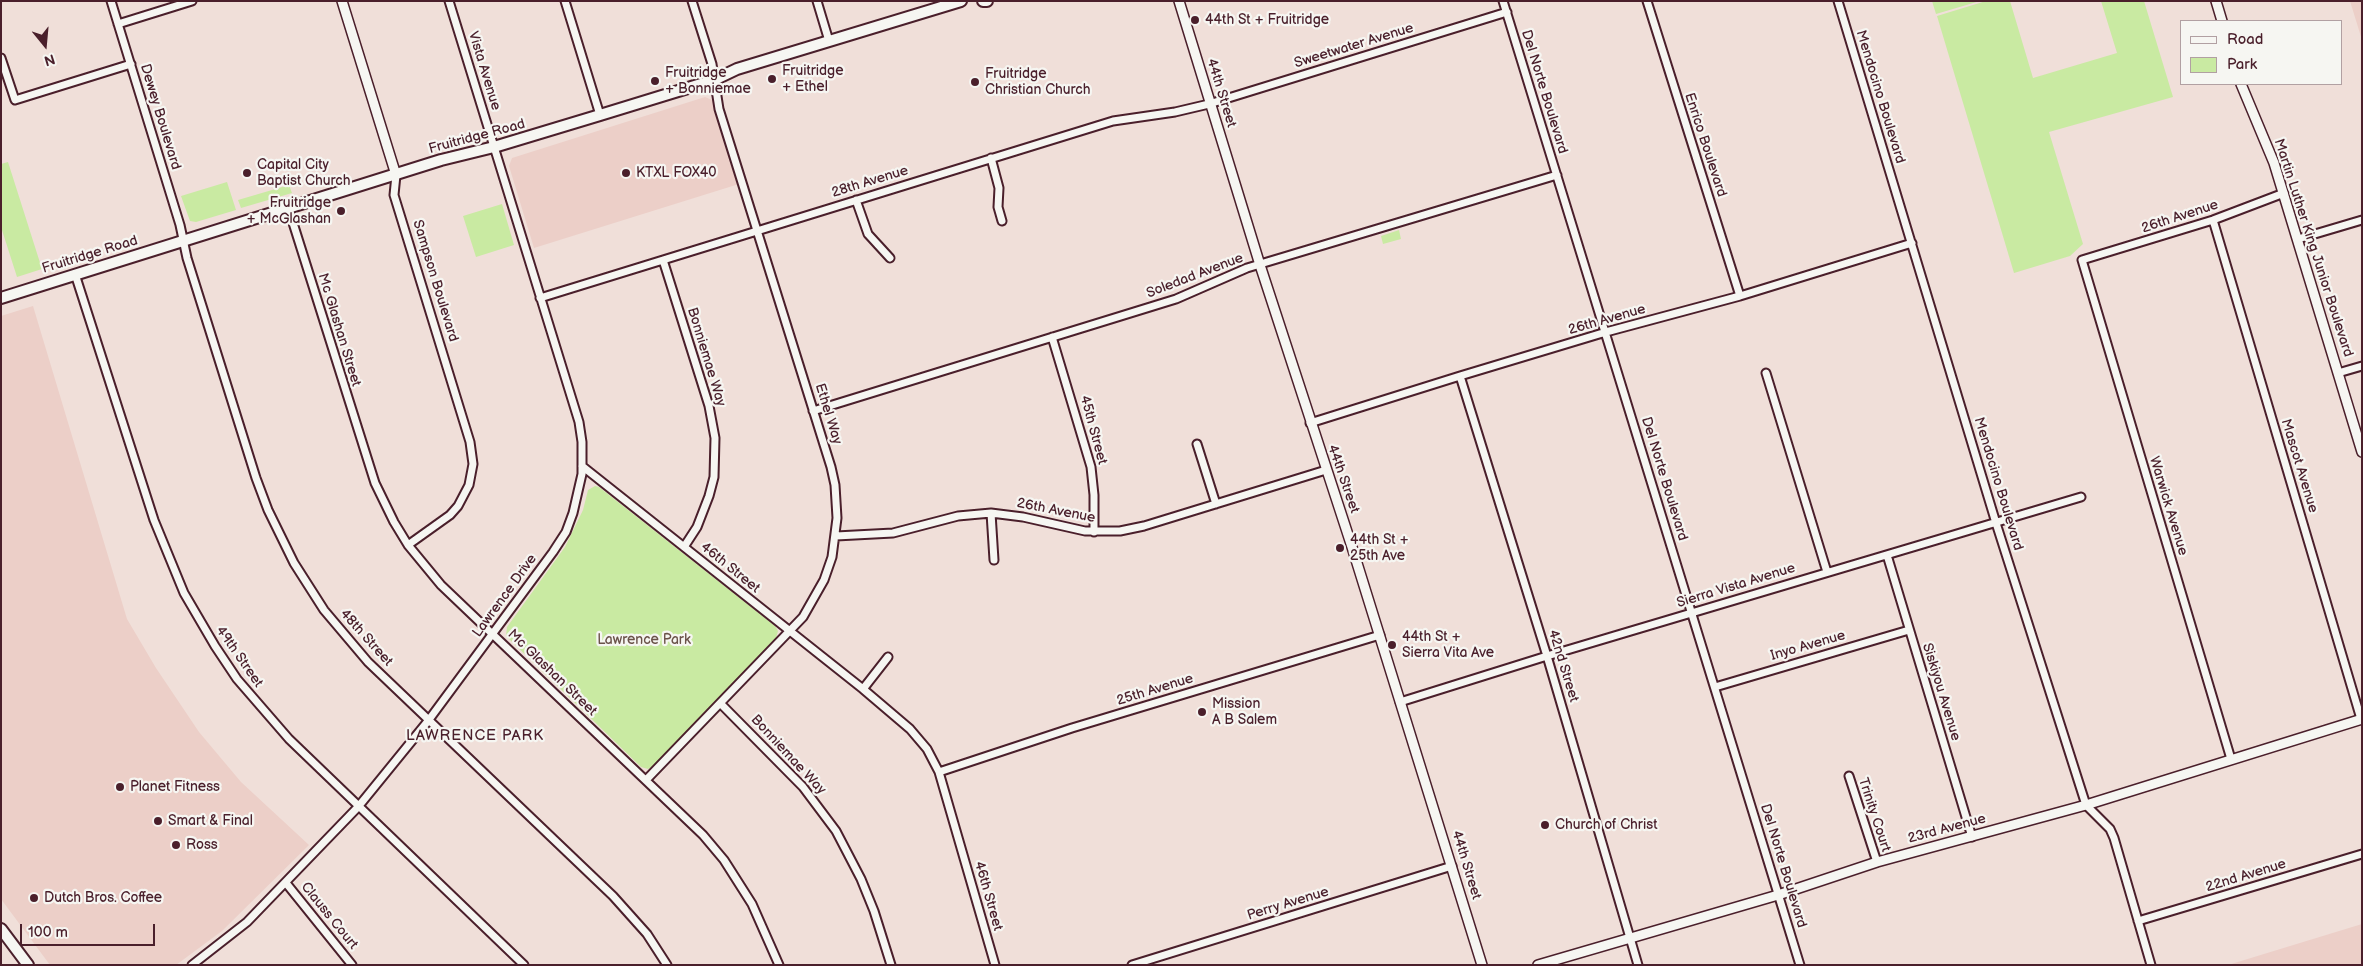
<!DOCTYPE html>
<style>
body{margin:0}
#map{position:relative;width:2363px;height:966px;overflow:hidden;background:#f0dfd9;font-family:"Balsamiq Sans",sans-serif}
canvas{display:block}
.frame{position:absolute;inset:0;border:2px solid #4a1f2b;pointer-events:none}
.legend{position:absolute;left:2180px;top:20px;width:162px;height:65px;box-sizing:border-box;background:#f6f6f2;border:1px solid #b1a0a2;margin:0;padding:6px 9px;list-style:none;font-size:15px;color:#4a1f2b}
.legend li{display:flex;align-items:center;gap:10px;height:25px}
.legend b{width:25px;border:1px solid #b1a0a2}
.north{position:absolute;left:20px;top:20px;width:50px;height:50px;-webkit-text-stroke:4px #f6f6f2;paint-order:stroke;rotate:163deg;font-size:14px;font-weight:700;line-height:20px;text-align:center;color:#4a1f2b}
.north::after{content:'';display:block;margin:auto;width:18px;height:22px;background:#4a1f2b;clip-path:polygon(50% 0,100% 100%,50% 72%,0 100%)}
.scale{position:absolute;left:20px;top:924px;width:135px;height:22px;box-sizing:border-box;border:2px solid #4a1f2b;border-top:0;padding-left:6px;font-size:15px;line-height:18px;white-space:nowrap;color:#4a1f2b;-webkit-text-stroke:4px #f6f6f2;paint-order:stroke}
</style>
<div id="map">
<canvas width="2363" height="966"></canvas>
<div class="frame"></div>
<ul class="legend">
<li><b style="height:6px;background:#f6f6f2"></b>Road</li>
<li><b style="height:14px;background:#c9eaa2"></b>Park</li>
</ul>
<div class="north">N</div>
<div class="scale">100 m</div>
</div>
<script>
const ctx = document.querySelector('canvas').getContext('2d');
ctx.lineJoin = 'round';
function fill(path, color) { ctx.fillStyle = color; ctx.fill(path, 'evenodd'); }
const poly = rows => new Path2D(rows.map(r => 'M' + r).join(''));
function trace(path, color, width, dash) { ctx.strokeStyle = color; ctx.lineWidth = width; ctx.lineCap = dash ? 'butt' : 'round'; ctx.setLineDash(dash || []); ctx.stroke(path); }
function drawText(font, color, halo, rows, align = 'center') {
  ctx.font = font + ' "Balsamiq Sans",sans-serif'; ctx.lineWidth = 4.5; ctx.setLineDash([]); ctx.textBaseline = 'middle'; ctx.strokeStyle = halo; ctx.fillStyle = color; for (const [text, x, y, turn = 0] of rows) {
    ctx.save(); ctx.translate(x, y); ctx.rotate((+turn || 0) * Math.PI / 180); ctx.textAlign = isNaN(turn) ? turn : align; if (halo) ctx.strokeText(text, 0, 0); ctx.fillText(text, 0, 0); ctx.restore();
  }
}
fill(poly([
 [2350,1,2362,1,2362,40],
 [705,97,712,100,715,105,739,184,534,248,509,166,512,158],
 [33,306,127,619,156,668,199,732,241,782,309,845,222,931,176,965,50,965,1,899,1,316],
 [2362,924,2362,965,2228,965]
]), '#eccfc8');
fill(poly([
 [1932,1,1980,1,1936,14],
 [1986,1,2010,1,2033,78,2117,53,2101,1,2144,1,2173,97,2049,132,2083,244,2070,256,2014,273,1937,16],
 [8,162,42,269,17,277,1,227,1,164],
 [227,182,236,210,196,222,190,221,181,196],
 [289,185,292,193,241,208,238,200],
 [502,204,514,245,476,257,463,216],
 [1399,230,1401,239,1383,244,1381,236],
 [595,486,599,487,775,626,778,631,776,638,654,766,648,769,641,767,506,636,507,627,565,547,583,510,588,490]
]), '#c9eaa2');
const minor = poly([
 [111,1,180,225,187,258,256,478,268,510,294,563,324,610,368,662,613,896,647,934,667,965],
 [565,1,600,115],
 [817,1,829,41],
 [1503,1,1800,965],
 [1647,1,1740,296],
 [1838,1,1996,523,2086,805,2110,829,2114,838,2151,965],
 [118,24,192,1],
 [1,58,15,100,131,64],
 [991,158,999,188,998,207,1002,221],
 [396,175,394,195,470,442,473,464,469,485,458,506,450,515,408,545],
 [856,200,868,234,890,258],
 [288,207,375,483,394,522,408,545,441,585,703,835,724,860,752,904,779,965],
 [2213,220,2361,719],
 [2298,239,2362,220],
 [663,260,709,406,715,438,714,477,709,496,697,527,684,547],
 [75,274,154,520,184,593,215,646,237,679,289,739,524,965],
 [540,298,1113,121,1175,112,1209,104,1507,12],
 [1052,337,1091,467,1094,495,1094,532],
 [1766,373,1827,572],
 [2338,373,2362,366],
 [1460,376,1547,656,1638,965],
 [813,411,1176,299,1247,268,1557,175],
 [1310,423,1460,376,1606,332,1740,296,1912,243],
 [1197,444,1216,504],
 [582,466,863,689,910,729,927,749,939,772,995,965],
 [991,513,994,560],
 [836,536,893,533,958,516,991,513,1023,517,1085,531,1120,531,1144,526,1326,470],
 [1887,555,1972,837],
 [1715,687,1909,630],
 [863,689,888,657],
 [1400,702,1547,656,2081,497],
 [721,704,803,787,836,831,861,879,874,911,891,965],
 [2231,759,2082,260,2213,220,2284,193],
 [939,772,1072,728,1380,635],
 [1849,776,1877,862],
 [646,780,803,617,824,580,832,557,837,518,835,485,831,467,719,109,712,64,692,1],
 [286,883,352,965],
 [2138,921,2362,854],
 [192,965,247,922,358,807,428,721,553,552,566,532,573,513,582,474,582,442,579,422,449,1],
 [1132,965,1452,866]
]);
const tertiary = poly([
 [342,1,396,175],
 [1179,1,1260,265,1352,547,1482,965],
 [2216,1,2222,21],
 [2241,84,2274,163,2362,452],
 [1538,965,1778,895,1877,862,2086,805,2362,719]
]);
const secondary = poly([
 [983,1,987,1],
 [1,298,441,160,494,147,600,115,714,80,737,69,961,1],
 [1,929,28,965]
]);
trace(minor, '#4a1f2b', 11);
trace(tertiary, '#4a1f2b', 12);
trace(secondary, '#4a1f2b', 14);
trace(minor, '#f6f6f2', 7);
trace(tertiary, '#f6f6f2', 9);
trace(secondary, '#f6f6f2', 10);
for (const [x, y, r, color] of [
 [1195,20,5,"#4a1f2b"],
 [772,79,5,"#4a1f2b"],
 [655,81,5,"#4a1f2b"],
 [975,82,5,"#4a1f2b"],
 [247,173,5,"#4a1f2b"],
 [626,173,5,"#4a1f2b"],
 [341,211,5,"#4a1f2b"],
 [1340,548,5,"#4a1f2b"],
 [1392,645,5,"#4a1f2b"],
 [1202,712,5,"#4a1f2b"],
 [120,787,5,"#4a1f2b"],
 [158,821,5,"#4a1f2b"],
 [1545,825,5,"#4a1f2b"],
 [176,845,5,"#4a1f2b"],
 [34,898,5,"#4a1f2b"]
]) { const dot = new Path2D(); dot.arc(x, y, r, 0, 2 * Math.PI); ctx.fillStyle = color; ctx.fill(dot); trace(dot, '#f6f6f2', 2); }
drawText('14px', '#4a1f2b', '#f6f6f2', [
 ["44th St + Fruitridge",1205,20],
 ["Fruitridge",782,71],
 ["+ Ethel",782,87],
 ["Fruitridge",665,73],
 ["+ Bonniemae",665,89],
 ["Fruitridge",985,74],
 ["Christian Church",985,90],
 ["Capital City",257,165],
 ["Baptist Church",257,181],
 ["KTXL FOX40",636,173],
 ["Fruitridge",331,203,"right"],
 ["+ McGlashan",331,219,"right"],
 ["44th St +",1350,540],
 ["25th Ave",1350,556],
 ["44th St +",1402,637],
 ["Sierra Vita Ave",1402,653],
 ["Mission",1212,704],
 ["A B Salem",1212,720],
 ["Planet Fitness",130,787],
 ["Smart & Final",168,821],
 ["Church of Christ",1555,825],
 ["Ross",186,845],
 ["Dutch Bros. Coffee",44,898]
], 'left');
drawText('14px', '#4a1f2b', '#f6f6f2', [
 ["Sweetwater Avenue",1354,46,-17],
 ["Vista Avenue",484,71,73],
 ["Del Norte Boulevard",1544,92,73],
 ["44th Street",1221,93,73],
 ["Mendocino Boulevard",1880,97,73],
 ["Dewey Boulevard",160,117,73],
 ["Fruitridge Road",477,137,-15],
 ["Enrico Boulevard",1705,145,72],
 ["28th Avenue",870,182,-17],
 ["26th Avenue",2180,217,-18],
 ["Martin Luther King Junior Boulevard",2313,248,72],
 ["Fruitridge Road",90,255,-17],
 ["Soledad Avenue",1195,276,-21],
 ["Sampson Boulevard",435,281,73],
 ["26th Avenue",1607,320,-16],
 ["Mc Glashan Street",339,330,73],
 ["Bonniemae Way",706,357,73],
 ["Ethel Way",828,414,73],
 ["45th Street",1093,430,75],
 ["Mascot Avenue",2299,466,73],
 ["44th Street",1343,479,71],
 ["Del Norte Boulevard",1664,479,73],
 ["Mendocino Boulevard",1998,484,73],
 ["Warwick Avenue",2168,506,73],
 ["26th Avenue",1056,511,11],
 ["46th Street",730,568,39],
 ["Sierra Vista Avenue",1736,586,-17],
 ["Lawrence Drive",505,596,-54],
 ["48th Street",366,638,48],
 ["Inyo Avenue",1808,646,-16],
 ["49th Street",239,657,55],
 ["42nd Street",1563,666,73],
 ["Mc Glashan Street",552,673,44],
 ["25th Avenue",1155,690,-17],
 ["Siskiyou Avenue",1941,692,73],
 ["Bonniemae Way",788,755,47],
 ["Trinity Court",1874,815,72],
 ["23rd Avenue",1947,829,-15],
 ["44th Street",1466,865,73],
 ["Del Norte Boulevard",1783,866,73],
 ["22nd Avenue",2246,876,-17],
 ["46th Street",988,896,74],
 ["Perry Avenue",1288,904,-17],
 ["Clauss Court",329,916,51]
]);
drawText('14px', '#6a5249', '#f6f6f2', [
 ["Lawrence Park",644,640]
]);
ctx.letterSpacing = '1px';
drawText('15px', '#4a1f2b', '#f6f6f2', [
 ["LAWRENCE PARK",475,736]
]);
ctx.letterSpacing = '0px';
</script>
